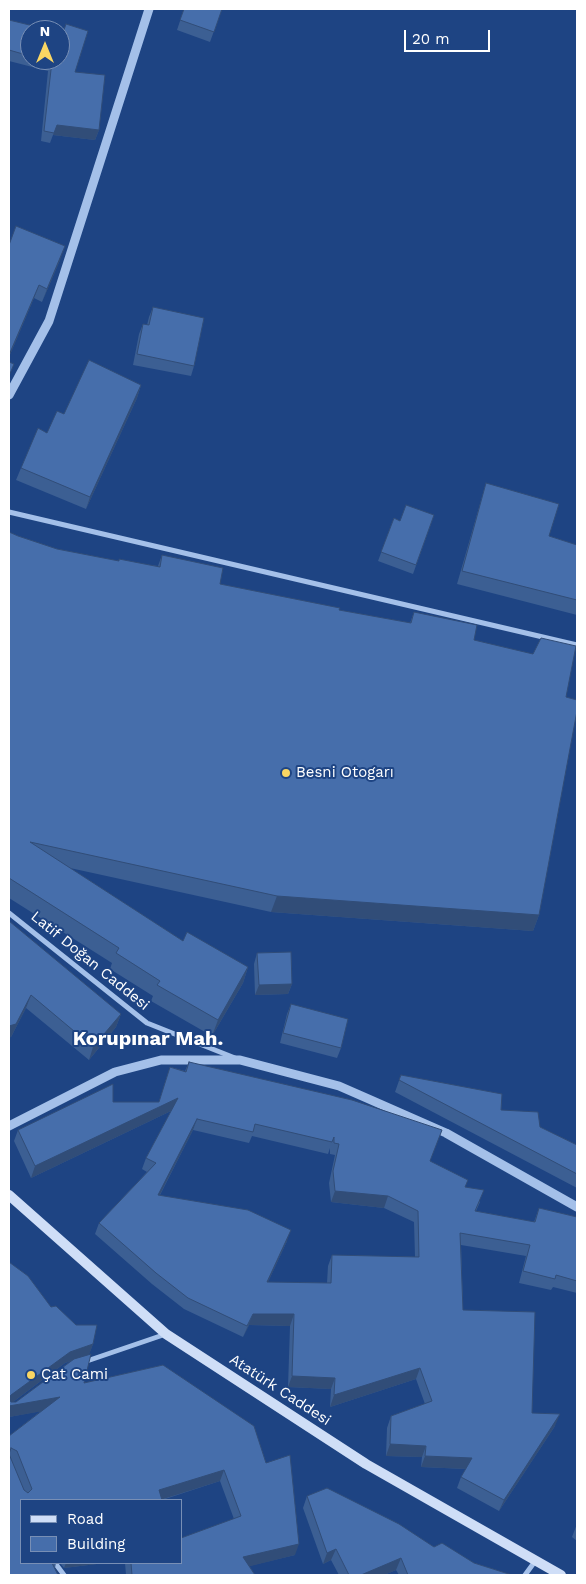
<!DOCTYPE html>
<meta charset="utf-8">
<style>
body{margin:0}
#map{position:relative;width:586px;height:1584px;overflow:hidden;background:#1e4483;font-family:"Work Sans",sans-serif}
canvas{display:block}
.frame{position:absolute;inset:0;border:10px solid #fff;pointer-events:none}
.legend{position:absolute;left:20px;top:1499px;width:162px;height:65px;box-sizing:border-box;background:#1e4483;border:1px solid #788fb5;margin:0;padding:6px 9px;list-style:none;font-size:15px;color:#fff}
.legend li{display:flex;align-items:center;gap:10px;height:25px}
.legend b{width:25px;border:1px solid #788fb5}
.north{position:absolute;left:20px;top:20px;width:50px;height:50px;box-sizing:border-box;background:#1e4483;border:1px solid #788fb5;border-radius:50%;rotate:0deg;font-size:14px;font-weight:700;line-height:20px;text-align:center;color:#fff}
.north::after{content:'';display:block;margin:auto;width:18px;height:22px;background:#f9d663;clip-path:polygon(50% 0,100% 100%,50% 72%,0 100%)}
.scale{position:absolute;left:404px;top:30px;width:86px;height:22px;box-sizing:border-box;border:2px solid #fff;border-top:0;padding-left:6px;font-size:15px;line-height:18px;white-space:nowrap;color:#fff;-webkit-text-stroke:4px #1e4483;paint-order:stroke}
</style>
<div id="map">
<canvas width="586" height="1584"></canvas>
<div class="frame"></div>
<ul class="legend">
<li><b style="height:6px;background:#cfdef7"></b>Road</li>
<li><b style="height:14px;background:#466eab"></b>Building</li>
</ul>
<div class="north">N</div>
<div class="scale">20 m</div>
</div>
<script>
const ctx = document.querySelector('canvas').getContext('2d');
ctx.lineJoin = 'round';
const poly = rows => new Path2D(rows.map(r => 'M' + r).join(''));
function trace(path, color, width, dash) { ctx.strokeStyle = color; ctx.lineWidth = width; ctx.lineCap = dash ? 'butt' : 'round'; ctx.setLineDash(dash || []); ctx.stroke(path); }
function fill(path, color) { ctx.fillStyle = color; ctx.fill(path, 'evenodd'); }
function drawText(font, color, halo, rows, align = 'center') {
  ctx.font = font + ' "Work Sans",sans-serif'; ctx.lineWidth = 4; ctx.setLineDash([]); ctx.textBaseline = 'middle'; ctx.strokeStyle = halo; ctx.fillStyle = color; for (const [text, x, y, turn = 0] of rows) {
    ctx.save(); ctx.translate(x, y); ctx.rotate((+turn || 0) * Math.PI / 180); ctx.textAlign = isNaN(turn) ? turn : align; if (halo) ctx.strokeText(text, 0, 0); ctx.fillText(text, 0, 0); ctx.restore();
  }
}
trace(poly([
 [9,512,577,645],
 [9,913,147,1023,235,1058],
 [84,1362,166,1334],
 [55,1563,64,1575],
 [525,1575,536,1560]
]), '#a4c0e9', 5);
trace(poly([
 [9,395,49,321,149,9],
 [9,1126,115,1072,161,1060,240,1060,339,1086,371,1100,446,1133,577,1207]
]), '#a4c0e9', 9);
trace(poly([
 [9,1195,166,1334,366,1464,561,1575]
]), '#cfdef7', 10);
fill(poly([
 [184,9,222,9,210,42,177,30],
 [9,20,30,30,30,60,60,60,75,72,99,130,95,140,53,135,50,143,41,141,48,71,9,61],
 [9,245,60,260,42,302,34,298,9,357],
 [153,307,194,366,191,376,133,365,139,334,143,324,147,325,149,317],
 [141,385,137,398,86,509,16,480,21,468,47,433,64,414],
 [486,483,549,536,577,545,577,615,457,584,482,497],
 [434,515,413,574,378,561,394,518,400,521],
 [9,532,18,536,57,549,118,561,158,566,162,555,220,584,339,610,410,623,414,612,474,640,566,697,539,915,533,931,271,912,70,868,183,941,248,967,243,983,212,1036,151,1001,153,996,110,969,112,963,9,898],
 [9,921,121,1014,116,1027,89,1060,26,1008,11,1037],
 [257,953,292,984,288,994,255,995,254,964],
 [577,976,577,995,576,978],
 [291,1004,341,1048,337,1058,280,1043,287,1014],
 [189,1062,430,1161,466,1187,480,1202,476,1211,534,1222,539,1208,577,1217,577,1293,553,1287,551,1290,519,1283,526,1256,461,1245,463,1310,532,1413,555,1426,499,1511,457,1488,461,1477,466,1469,421,1467,422,1457,386,1456,387,1428,391,1416,425,1404,416,1379,330,1407,331,1389,288,1387,290,1326,249,1325,243,1337,184,1309,152,1284,95,1234,99,1223,147,1172,142,1169,146,1158,171,1111,31,1178,14,1141,18,1130,113,1102,159,1102,170,1067,185,1071],
 [193,1130,249,1143,252,1136,328,1154,330,1148,330,1154,335,1155,329,1183,331,1202,384,1208,414,1222,415,1257,332,1255,328,1266,327,1283,268,1282,287,1241,160,1195],
 [401,1075,501,1110,540,1127,577,1145,577,1188,395,1092],
 [51,1307,93,1344,89,1354,84,1383,163,1365,295,1555,249,1566,255,1575,126,1575,125,1563,181,1563,234,1519,220,1481,162,1500,21,1563,56,1563,55,1568,9,1575,9,1436,41,1411,9,1417,9,1406],
 [71,1361,16,1402,13,1402,65,1363],
 [307,1496,474,1563,512,1575,399,1575,396,1570,384,1575,339,1575,331,1560,323,1564,303,1508],
 [577,1524,577,1541,572,1537],
 [60,1563,105,1563,64,1568]
]), '#3c5f93');
fill(poly([
 [57,125,99,130,95,140,53,135],
 [65,246,60,260,42,302,47,289],
 [39,285,34,298,9,357,9,355],
 [141,385,137,398,86,509,90,497],
 [277,896,539,915,533,931,271,912],
 [248,967,243,983,212,1036,218,1020],
 [292,984,288,994,255,995,259,985],
 [31,995,26,1008,11,1037,9,1038,9,1026],
 [121,1014,116,1027,89,1060,93,1047],
 [178,1098,173,1110,31,1178,35,1166],
 [197,1119,193,1130,154,1206,158,1195],
 [335,1191,388,1196,384,1208,331,1202],
 [291,1230,287,1241,263,1293,267,1282],
 [253,1314,294,1314,290,1326,249,1325,243,1337],
 [93,1344,89,1355,65,1363,9,1405,9,1399,11,1395,70,1352],
 [420,1368,416,1379,330,1407,334,1395],
 [292,1376,335,1378,331,1389,288,1387],
 [60,1397,55,1409,9,1417,9,1406],
 [560,1414,555,1426,499,1511,504,1500],
 [390,1444,426,1446,422,1457,386,1456],
 [425,1456,472,1458,468,1469,421,1467],
 [224,1470,220,1481,160,1500,159,1490],
 [299,1544,295,1555,239,1569,243,1557],
 [336,1549,331,1560,323,1564,327,1553],
 [401,1558,396,1570,384,1575,361,1575],
 [66,1563,105,1563,64,1568]
]), '#314d78');
const building = poly([
 [184,9,222,9,214,32,180,20,184,9],
 [9,20,50,30,30,30,30,56,9,50,9,20],
 [66,24,88,31,75,72,105,75,99,130,57,125,54,133,44,131,52,61,48,60,60,60,60,32,63,33,66,24],
 [16,226,65,246,47,289,39,285,9,355,9,245,16,226],
 [153,307,204,318,194,366,137,354,143,324,149,325,153,307],
 [89,360,141,385,90,497,21,468,38,428,47,433,57,411,64,414,89,360],
 [9,362,14,364,9,376,9,362],
 [486,483,559,504,549,536,577,545,577,600,462,571,486,483],
 [406,505,434,515,416,565,381,552,394,518,400,521,406,505],
 [9,532,18,536,57,549,119,561,119,559,160,567,162,555,223,568,220,584,340,608,339,610,411,623,414,612,477,625,474,640,533,654,541,638,576,646,566,697,577,700,577,711,539,915,277,896,30,842,183,941,187,932,248,967,218,1020,157,985,160,981,116,953,119,948,9,878,9,532],
 [9,921,121,1014,93,1047,31,995,16,1024,9,1026,9,921],
 [291,952,292,984,259,985,257,953,291,952],
 [291,1004,348,1019,341,1048,283,1033,291,1004],
 [189,1062,352,1100,442,1130,430,1161,468,1180,465,1187,484,1190,475,1211,535,1222,539,1208,577,1217,577,1281,556,1275,555,1279,523,1271,530,1245,460,1233,463,1310,535,1312,532,1413,560,1414,504,1500,461,1477,472,1458,425,1456,426,1446,390,1444,391,1416,432,1401,420,1368,334,1395,335,1378,292,1376,294,1314,253,1314,247,1326,188,1298,156,1273,99,1223,156,1163,146,1158,178,1098,35,1166,18,1130,113,1084,113,1102,159,1102,170,1067,186,1072,189,1062],
 [197,1119,253,1132,255,1124,332,1142,334,1137,334,1143,339,1144,333,1171,335,1191,388,1196,418,1211,419,1257,332,1255,331,1283,267,1282,291,1230,248,1210,158,1195,197,1119],
 [401,1075,502,1094,501,1110,538,1112,540,1127,577,1145,577,1174,399,1080,401,1075],
 [9,1262,28,1276,51,1307,56,1306,76,1325,97,1325,93,1344,70,1352,11,1395,9,1398,11,1402,16,1402,74,1359,91,1354,84,1383,163,1365,254,1426,266,1463,290,1455,299,1544,243,1557,255,1575,132,1575,131,1563,181,1563,181,1538,241,1516,224,1470,159,1490,162,1500,21,1500,21,1563,52,1563,58,1575,9,1575,9,1436,60,1397,9,1406,9,1262],
 [11,1448,17,1451,32,1489,28,1493,24,1490,9,1454,11,1448],
 [327,1488,399,1524,434,1547,442,1543,474,1563,512,1575,408,1575,401,1558,361,1575,349,1575,336,1549,327,1553,307,1496,327,1488]
]);
fill(building, '#466eab');
trace(building, '#314d78', 1);
for (const [x, y, r, color] of [
 [286,773,5,"#f9d663"],
 [31,1375,5,"#f9d663"]
]) { const dot = new Path2D(); dot.arc(x, y, r, 0, 2 * Math.PI); ctx.fillStyle = color; ctx.fill(dot); trace(dot, '#1e4483', 2); }
drawText('15px', '#fff', '#1e4483', [
 ["Besni Otogarı",296,773],
 ["Çat Cami",41,1375]
], 'left');
drawText('15px', '#fff', '#1e4483', [
 ["Latif Doğan Caddesi",90,961,39],
 ["Atatürk Caddesi",280,1390,33]
]);
drawText('bold 20px', '#fff', '#1e4483', [
 ["Korupınar Mah.",148,1039]
]);
</script>
